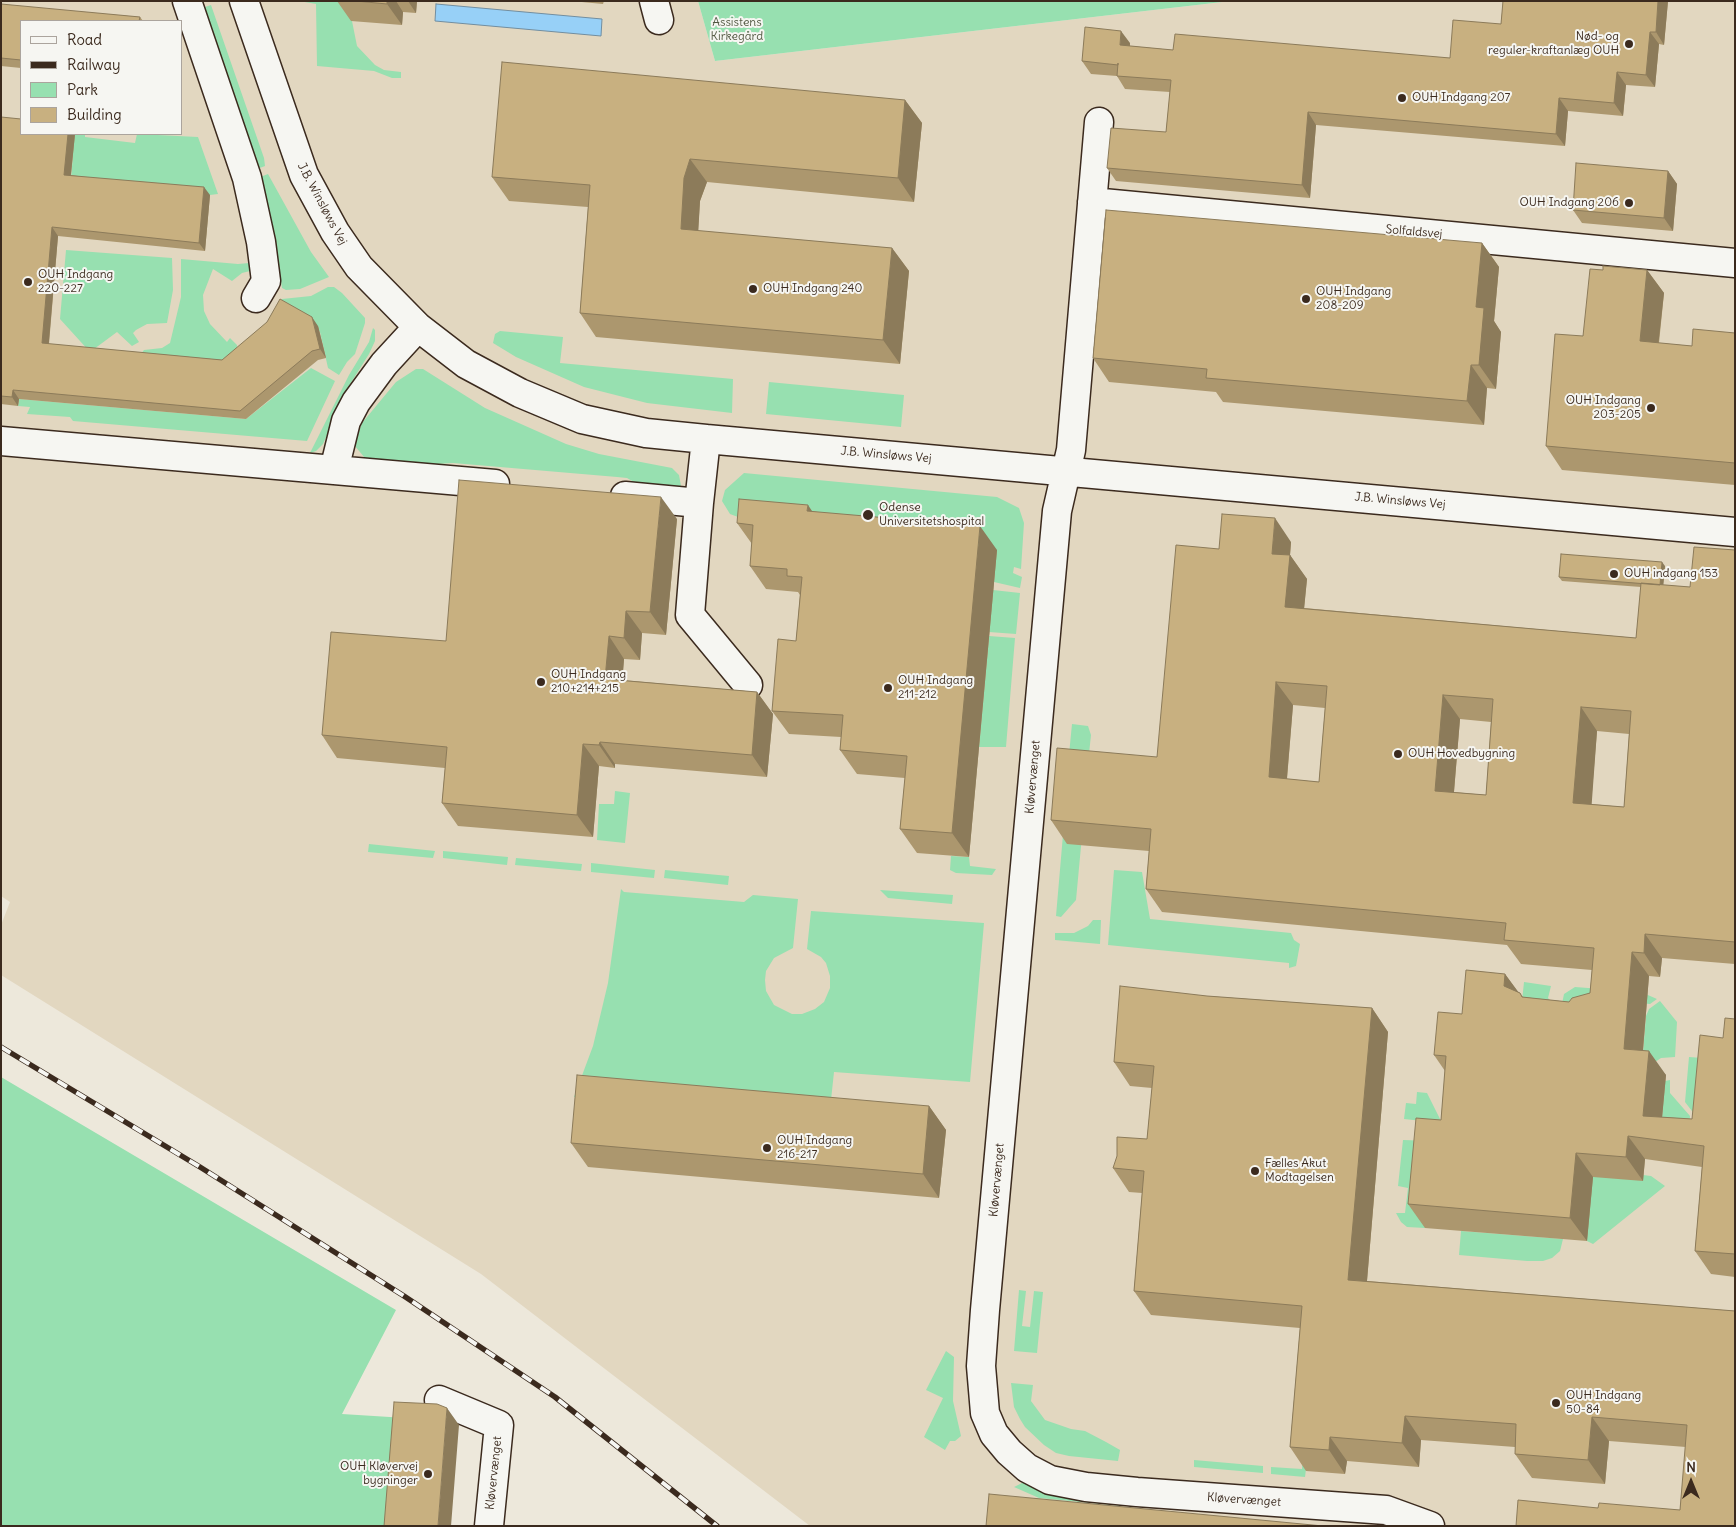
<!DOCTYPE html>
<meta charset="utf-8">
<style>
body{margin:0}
#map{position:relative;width:1736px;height:1527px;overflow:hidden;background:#ede8db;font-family:Delius,sans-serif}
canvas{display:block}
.frame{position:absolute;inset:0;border:2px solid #3b2a1e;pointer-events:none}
.legend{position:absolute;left:20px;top:20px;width:162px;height:115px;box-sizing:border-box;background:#f6f6f2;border:1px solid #aba49d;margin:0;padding:6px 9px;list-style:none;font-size:15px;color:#3b2a1e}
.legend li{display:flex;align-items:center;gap:10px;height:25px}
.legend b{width:25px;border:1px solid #aba49d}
.north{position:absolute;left:1666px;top:1457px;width:50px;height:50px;-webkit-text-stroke:4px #f6f6f2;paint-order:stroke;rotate:0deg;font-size:14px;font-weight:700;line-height:20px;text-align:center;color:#3b2a1e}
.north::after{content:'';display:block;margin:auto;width:18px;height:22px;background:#3b2a1e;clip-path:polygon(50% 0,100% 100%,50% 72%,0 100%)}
</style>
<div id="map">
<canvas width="1736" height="1527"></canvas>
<div class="frame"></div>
<ul class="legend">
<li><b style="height:6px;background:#f6f6f2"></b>Road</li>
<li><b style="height:6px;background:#3b2a1e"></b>Railway</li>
<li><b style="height:14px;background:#97e0b0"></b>Park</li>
<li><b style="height:14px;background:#c8b080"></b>Building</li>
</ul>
<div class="north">N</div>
</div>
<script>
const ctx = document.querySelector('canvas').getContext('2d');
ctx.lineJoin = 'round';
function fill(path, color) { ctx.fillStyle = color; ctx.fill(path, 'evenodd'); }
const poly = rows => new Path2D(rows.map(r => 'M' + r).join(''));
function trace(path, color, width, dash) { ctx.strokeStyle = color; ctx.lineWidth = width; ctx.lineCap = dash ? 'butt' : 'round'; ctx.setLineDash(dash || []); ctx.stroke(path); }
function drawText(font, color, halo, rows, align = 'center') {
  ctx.font = font + ' Delius,sans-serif'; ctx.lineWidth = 4; ctx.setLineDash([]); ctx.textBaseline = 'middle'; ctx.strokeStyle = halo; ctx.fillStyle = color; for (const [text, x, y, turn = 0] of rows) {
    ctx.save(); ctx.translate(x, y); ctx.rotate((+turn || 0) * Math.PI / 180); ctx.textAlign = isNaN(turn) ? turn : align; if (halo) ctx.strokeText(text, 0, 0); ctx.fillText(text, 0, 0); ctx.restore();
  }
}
fill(poly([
 [1,1,698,1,715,61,1231,1,1735,1,1735,1526,810,1526,481,1274,1,975,1,925,10,902,1,896],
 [21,21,181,21,181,134,21,134]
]), '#e2d7c0');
fill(poly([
 [299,1,357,1,352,21,357,46,375,65,384,70,401,72,401,78,392,78,374,71,317,66,316,4],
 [698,1,1231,1,715,61],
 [211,5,264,158,265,166,257,169,202,8],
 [64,134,85,134,85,137,135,143,137,134,198,137,218,194,210,195,75,184,71,178,73,155],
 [268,174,311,252,329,277,300,289,286,290,282,288,273,231,258,178],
 [66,250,172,258,173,290,167,323,147,324,136,330,133,333,139,342,132,346,117,332,90,352,60,319],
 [181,259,238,264,249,263,250,271,242,273,232,281,213,269,203,295,204,311,210,324,227,342,230,338,237,345,237,352,228,368,136,360,144,350,162,348,170,343,181,297],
 [328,287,334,287,342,293,365,318,365,323,355,354,347,362,339,375,328,368,320,332,315,325,280,304,282,299,311,296],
 [373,328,375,330,375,341,369,354,347,389,323,444,316,451,310,453,349,375,369,342],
 [500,331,563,337,560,363,733,379,732,413,647,403,584,387,516,357,493,343,495,334],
 [311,368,335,381,307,441,73,421,70,417,27,414,30,407,18,406,19,399,246,419],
 [416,369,423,369,485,408,566,444,599,454,672,468,679,475,681,486,678,492,639,485,627,478,617,477,453,463,421,465,371,461,365,458,354,445,362,423,396,382],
 [769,382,904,395,901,427,766,414],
 [744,473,997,497,1019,508,1024,523,1021,569,1014,567,1013,573,1022,577,1020,588,994,582,996,550,738,517,730,514,722,501,725,490],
 [993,590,1020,593,1016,634,989,632],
 [989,636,1015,638,1006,747,979,747],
 [1072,724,1088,726,1091,735,1088,763,1064,806],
 [615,791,630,793,625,843,597,840,599,804,614,804],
 [1064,823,1083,825,1076,900,1061,917,1056,916],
 [369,844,435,851,433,858,368,852],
 [443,851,508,857,507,865,443,858],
 [951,856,969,857,970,866,996,869,992,875,956,873,950,870],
 [516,858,582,864,581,871,515,865],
 [591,863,655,870,654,878,591,872],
 [665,870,729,876,728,885,664,878],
 [1114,870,1142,872,1150,919,1291,933,1294,940,1300,944,1296,966,1289,968,1289,963,1108,945],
 [621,889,624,892,744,902,753,895,798,899,793,948,774,958,766,971,765,980,766,991,774,1005,792,1014,802,1014,815,1009,824,1002,830,988,830,976,826,963,821,957,807,949,811,911,984,923,970,1082,834,1072,829,1119,574,1097,593,1046,608,983],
 [880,890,953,895,952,904,888,898],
 [1093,920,1101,920,1100,944,1055,940,1055,933,1074,933,1088,926],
 [1524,982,1551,986,1548,998,1555,1006,1562,1004,1564,994,1575,987,1641,992,1657,999,1650,1004,1639,1003,1638,1008,1608,1006,1606,1027,1601,1027,1594,1020,1586,1025,1538,1021,1537,1017,1532,1015,1520,1020],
 [1660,1001,1677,1022,1675,1057,1661,1058,1655,1062,1643,1052,1646,1016,1649,1009],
 [1689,1057,1716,1059,1695,1115,1685,1102],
 [1,1077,396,1310,342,1414,406,1418,397,1526,1,1526],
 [1670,1080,1670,1093,1690,1116,1688,1143,1660,1140,1665,1081],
 [1417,1092,1427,1093,1442,1123,1404,1119,1406,1103,1416,1104],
 [1403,1140,1433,1141,1425,1228,1407,1227,1401,1222,1396,1213,1405,1213,1408,1188,1398,1186],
 [1543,1173,1643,1175,1651,1176,1665,1186,1593,1244,1587,1241],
 [1461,1231,1563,1239,1560,1251,1552,1258,1543,1261,1527,1261,1459,1255],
 [1019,1290,1026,1291,1022,1326,1030,1327,1034,1291,1043,1292,1037,1353,1014,1351],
 [946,1351,954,1357,953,1401,961,1436,955,1441,950,1441,945,1450,924,1437,943,1398,926,1390],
 [1309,1353,1309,1446,1305,1477,1271,1474,1271,1467,1302,1469],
 [1011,1383,1033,1385,1031,1401,1045,1420,1071,1429,1085,1431,1106,1442,1120,1450,1118,1461,1069,1456,1056,1453,1044,1445,1025,1427,1020,1419,1014,1407],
 [1194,1460,1263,1466,1263,1473,1194,1467],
 [1024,1482,1123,1496,1122,1506,1039,1498,1014,1487]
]), '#97e0b0');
const water = poly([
 [436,4,602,19,601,36,435,21,436,4]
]);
fill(water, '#97d0f7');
trace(water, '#728ea0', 1);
const minor = poly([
 [187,1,247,178,261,242,266,281,256,298],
 [244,1,304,175,335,232,359,267,418,327,466,364,520,393,582,419,646,433,706,439,1735,532],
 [654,1,659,20],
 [1099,122,1071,450,1057,511,985,1310,981,1366,985,1413,994,1434,1009,1452,1027,1468,1050,1480,1086,1487,1137,1492,1386,1510,1430,1526],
 [1092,202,1735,263],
 [1,441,495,484],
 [334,470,346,421,356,402,384,364,418,327],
 [625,496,699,503,706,439],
 [699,503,690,615,748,685],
 [439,1400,499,1425,489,1526]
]);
trace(minor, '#3b2a1e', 31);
trace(minor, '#f6f6f2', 28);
const rail = poly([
 [1,1047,200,1167,404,1296,555,1397,717,1526]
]);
trace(rail, '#3b2a1e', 5.5);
trace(rail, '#f6f6f2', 4, [11]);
fill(poly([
 [337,1,417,1,416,13,403,12,402,25,351,21],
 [571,1,604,1,603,4],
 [1503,1,1668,1,1664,45,1659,44,1655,87,1626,85,1623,116,1568,111,1565,146,1316,125,1310,198,1116,181,1107,168,1166,132,1170,92,1125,89,1117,76,1091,74,1082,61,1130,43,1130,46,1173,50,1450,58,1501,24],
 [1,5,140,17,143,21,21,21,21,68,1,66],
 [905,100,922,123,914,202,707,182,700,201,698,231,892,248,909,271,900,364,596,337,580,313,588,207,509,201,492,177],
 [1,117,21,134,75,134,71,175,210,195,205,251,58,236,49,344,222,360,318,326,326,358,318,360,246,419,19,399,18,406,1,404],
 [1668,171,1677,184,1673,231,1582,223,1573,210],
 [1482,243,1499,267,1494,321,1501,332,1496,389,1487,388,1484,425,1223,402,1216,392,1109,382,1093,358],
 [1603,270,1647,270,1664,293,1659,343,1692,346,1735,333,1735,485,1562,470,1546,446,1583,336],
 [812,511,997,550,969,857,917,853,900,829,905,778,857,774,840,750,841,737,789,734,772,711,796,641,800,595,798,592,766,589,750,566,752,544,737,523],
 [677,519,666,635,642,633,640,660,624,659,622,680,757,692,773,714,767,777,615,764,615,768,599,766,593,837,458,826,442,803,445,768,337,758,322,735,446,641],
 [1291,542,1290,555,1307,579,1304,608,1636,638,1641,587,1562,581,1559,577,1665,566,1663,585,1690,587,1735,550,1735,964,1662,958,1660,977,1649,976,1643,1051,1666,1075,1662,1117,1692,1119,1723,1038,1735,1019,1735,1277,1711,1274,1695,1251,1702,1167,1645,1159,1643,1181,1593,1177,1587,1241,1425,1228,1408,1204,1441,1120,1445,1071,1434,1055,1462,1014,1505,974,1518,992,1520,993,1523,997,1569,1002,1590,993,1592,970,1521,964,1507,945,1162,912,1146,889,1149,851,1067,844,1051,820,1157,757,1219,549],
 [1293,705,1325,708,1319,782,1287,779],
 [1460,719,1491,722,1486,795,1454,792],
 [1597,731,1629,734,1624,807,1591,804],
 [1207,996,1372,1008,1388,1032,1367,1281,1735,1311,1735,1526,1598,1508,1680,1510,1686,1447,1609,1441,1605,1484,1532,1478,1515,1454,1515,1447,1421,1440,1419,1467,1347,1461,1345,1474,1306,1471,1290,1447,1300,1328,1151,1315,1134,1291,1142,1193,1129,1192,1113,1168,1147,1139,1152,1088,1130,1086,1114,1062],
 [929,1106,946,1130,939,1198,588,1167,571,1143]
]), '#ac976e');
fill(poly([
 [387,1,396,1,403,12,402,25,387,4],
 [408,1,417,1,416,13],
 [1658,1,1668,1,1664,45,1656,32],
 [1121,31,1130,43,1129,58,1120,45],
 [1650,32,1659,44,1655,87,1646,75],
 [1617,72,1626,85,1623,116,1614,103],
 [1559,98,1568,111,1565,146,1556,134],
 [905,100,922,123,914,202,898,178],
 [1308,112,1316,125,1310,198,1302,185],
 [68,134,75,134,70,183,64,175],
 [690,159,707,182,700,201,697,253,681,229,684,178],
 [1668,171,1677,184,1673,231,1664,218],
 [204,187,210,195,205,251,199,243],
 [52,227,58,236,48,352,42,343],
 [1482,243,1499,267,1494,321,1501,332,1496,389,1479,365,1476,307],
 [892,248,909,271,900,364,883,340],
 [1647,270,1664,293,1656,365,1640,341],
 [312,317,318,326,326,358,320,349],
 [1471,365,1487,388,1484,425,1467,401],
 [13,390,19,399,18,406,12,397],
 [661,497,677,519,666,635,650,612],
 [808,505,824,529,807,511],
 [1275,518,1291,542,1290,555,1307,579,1302,630,1285,607,1272,554],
 [980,526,997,550,969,857,952,833],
 [1662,562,1665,566,1663,589,1660,585],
 [626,611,642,633,640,660,624,638],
 [609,636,624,659,621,701,605,679],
 [1276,682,1293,705,1285,801,1269,777],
 [757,692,773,714,767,777,752,755],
 [1443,695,1460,719,1452,815,1435,791],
 [1581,707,1597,731,1590,827,1573,803],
 [600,742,615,764,615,768,599,745],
 [583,744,599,766,593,837,577,815],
 [1645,934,1662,958,1660,977,1644,953],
 [1632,952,1649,976,1641,1073,1624,1049],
 [1505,974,1522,997,1504,986],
 [1372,1008,1388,1032,1365,1304,1348,1280],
 [1649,1051,1666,1075,1660,1140,1643,1116],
 [929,1106,946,1130,939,1198,923,1174],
 [1628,1136,1645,1159,1643,1181,1626,1157],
 [1576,1153,1593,1177,1587,1241,1570,1218],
 [447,1408,459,1425,451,1526,438,1526],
 [1405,1416,1421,1440,1419,1467,1402,1443],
 [1592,1417,1609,1441,1605,1484,1588,1460],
 [1330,1437,1347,1461,1345,1474,1329,1450]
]), '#8c7b5a');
const building = poly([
 [356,1,387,1,387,4,356,1],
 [1503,1,1658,1,1656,32,1650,32,1646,75,1617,72,1614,103,1559,98,1556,134,1308,112,1302,185,1107,168,1111,128,1166,132,1171,80,1117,76,1118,63,1118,65,1082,61,1085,27,1121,31,1120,45,1173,50,1175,34,1450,58,1453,20,1501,24,1503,1],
 [1,4,140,17,139,21,21,21,21,60,1,58,1,4],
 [502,62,905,100,898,178,690,159,684,178,681,229,892,248,883,340,580,313,590,185,492,177,502,62],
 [1,117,21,119,21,134,68,134,64,175,204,187,199,243,52,227,42,343,222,360,267,322,280,299,312,317,320,349,312,351,240,411,13,390,12,397,1,396,1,117],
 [1576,163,1668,171,1664,218,1573,210,1576,163],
 [1106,210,1482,243,1476,307,1484,308,1479,365,1471,365,1467,401,1206,378,1207,369,1093,358,1106,210],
 [1603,266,1647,270,1640,341,1692,346,1693,329,1735,333,1735,463,1546,446,1555,334,1583,336,1590,269,1603,270,1603,266],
 [459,480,661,497,650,612,626,611,624,638,609,636,605,679,757,692,752,755,600,742,599,745,583,744,577,815,442,803,447,747,322,735,331,632,446,641,459,480],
 [739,499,808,505,807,511,980,526,952,833,900,829,907,756,840,750,843,715,772,711,778,639,796,641,802,577,787,576,787,569,750,566,753,525,737,523,739,499],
 [1222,514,1275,518,1272,554,1290,555,1285,607,1636,638,1641,583,1690,587,1694,547,1735,550,1735,942,1645,934,1644,953,1632,952,1624,1049,1649,1051,1643,1116,1692,1119,1700,1035,1723,1038,1725,1018,1735,1019,1735,1254,1695,1251,1704,1146,1628,1136,1626,1157,1576,1153,1570,1218,1408,1204,1416,1118,1441,1120,1446,1056,1434,1055,1438,1012,1462,1014,1466,970,1505,974,1504,986,1520,993,1522,997,1569,1002,1572,998,1590,993,1594,948,1504,940,1506,923,1146,889,1151,829,1051,820,1057,748,1157,757,1176,545,1219,549,1222,514],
 [1276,682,1327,686,1319,782,1269,777,1276,682],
 [1443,695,1493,699,1486,795,1435,791,1443,695],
 [1581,707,1631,711,1624,807,1573,803,1581,707],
 [1561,554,1662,562,1660,585,1559,577,1561,554],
 [1120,986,1207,996,1372,1008,1348,1280,1735,1311,1735,1526,1516,1526,1518,1500,1598,1508,1599,1503,1680,1510,1687,1425,1592,1417,1588,1460,1515,1454,1516,1424,1405,1416,1402,1443,1330,1437,1329,1450,1290,1447,1302,1306,1134,1291,1144,1171,1113,1168,1117,1156,1117,1137,1147,1139,1154,1066,1114,1062,1120,986],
 [577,1075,929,1106,923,1174,571,1143,577,1075],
 [394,1402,437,1404,447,1408,438,1526,384,1526,394,1402],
 [989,1494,1323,1526,986,1526,989,1494]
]);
fill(building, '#c8b080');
trace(building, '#8c7b5a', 1);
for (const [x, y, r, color] of [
 [1629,44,5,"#3b2a1e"],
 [1402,98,5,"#3b2a1e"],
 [1629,203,5,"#3b2a1e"],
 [28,282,5,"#3b2a1e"],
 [753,289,5,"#3b2a1e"],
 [1306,299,5,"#3b2a1e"],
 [1651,408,5,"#3b2a1e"],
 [868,515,6,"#3b2a1e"],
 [1614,574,5,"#3b2a1e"],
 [541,682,5,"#3b2a1e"],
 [888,688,5,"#3b2a1e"],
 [1398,754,5,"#3b2a1e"],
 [767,1148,5,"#3b2a1e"],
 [1255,1171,5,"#3b2a1e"],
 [1556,1403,5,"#3b2a1e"],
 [428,1474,5,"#3b2a1e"]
]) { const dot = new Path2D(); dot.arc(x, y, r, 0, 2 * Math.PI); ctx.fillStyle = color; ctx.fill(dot); trace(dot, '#f6f6f2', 2); }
drawText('12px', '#525842', '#f6f6f2', [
 ["Assistens",737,23],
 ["Kirkegård",737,37]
]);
drawText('12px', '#3b2a1e', '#f6f6f2', [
 ["Nød- og",1619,37,"right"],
 ["reguler-kraftanlæg OUH",1619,51,"right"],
 ["OUH Indgang 207",1412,98],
 ["OUH Indgang 206",1619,203,"right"],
 ["OUH Indgang",38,275],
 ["220-227",38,289],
 ["OUH Indgang 240",763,289],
 ["OUH Indgang",1316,292],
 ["208-209",1316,306],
 ["OUH Indgang",1641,401,"right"],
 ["203-205",1641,415,"right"],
 ["Odense",879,508],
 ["Universitetshospital",879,522],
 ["OUH indgang 153",1624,574],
 ["OUH Indgang",551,675],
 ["210+214+215",551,689],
 ["OUH Indgang",898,681],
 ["211-212",898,695],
 ["OUH Hovedbygning",1408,754],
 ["OUH Indgang",777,1141],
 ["216-217",777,1155],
 ["Fælles Akut",1265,1164],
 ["Modtagelsen",1265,1178],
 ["OUH Indgang",1566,1396],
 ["50-84",1566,1410],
 ["OUH Kløvervej",418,1467,"right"],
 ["bygninger",418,1481,"right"]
], 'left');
drawText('12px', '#3b2a1e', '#f6f6f2', [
 ["J.B. Winsløws Vej",322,204,62],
 ["Solfaldsvej",1414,232,5],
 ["J.B. Winsløws Vej",886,455,5],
 ["J.B. Winsløws Vej",1400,501,5],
 ["Kløvervænget",1033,777,-85],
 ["Kløvervænget",997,1180,-85],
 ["Kløvervænget",494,1473,-84],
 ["Kløvervænget",1244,1500,4]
]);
</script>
